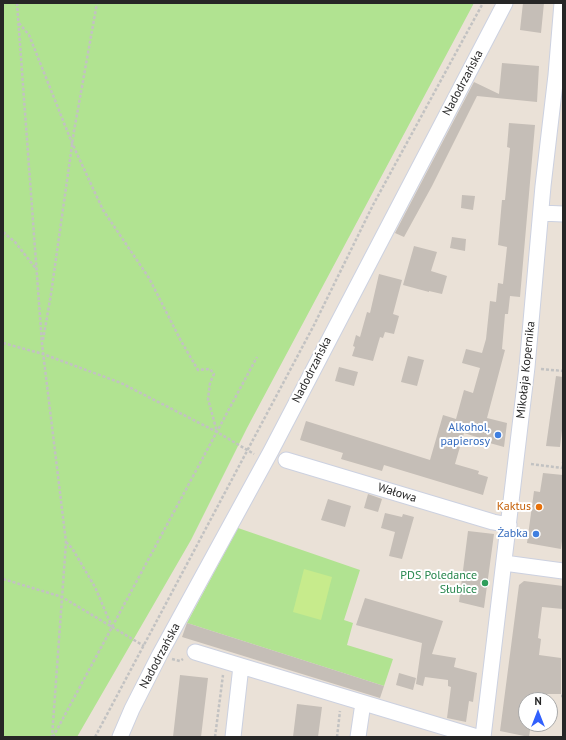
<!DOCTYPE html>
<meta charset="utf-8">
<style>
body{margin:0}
#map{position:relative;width:566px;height:740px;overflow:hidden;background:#eae1d7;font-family:"PT Sans",sans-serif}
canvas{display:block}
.frame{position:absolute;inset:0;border:4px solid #262626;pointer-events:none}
.north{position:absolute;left:518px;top:692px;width:40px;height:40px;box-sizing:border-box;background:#fff;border:1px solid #a8a8a8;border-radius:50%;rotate:0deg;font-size:11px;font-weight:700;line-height:16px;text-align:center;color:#262626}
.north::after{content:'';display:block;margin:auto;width:14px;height:18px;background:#3160fd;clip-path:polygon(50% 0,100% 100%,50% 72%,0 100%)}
</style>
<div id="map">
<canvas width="566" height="740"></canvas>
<div class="frame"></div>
<div class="north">N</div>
</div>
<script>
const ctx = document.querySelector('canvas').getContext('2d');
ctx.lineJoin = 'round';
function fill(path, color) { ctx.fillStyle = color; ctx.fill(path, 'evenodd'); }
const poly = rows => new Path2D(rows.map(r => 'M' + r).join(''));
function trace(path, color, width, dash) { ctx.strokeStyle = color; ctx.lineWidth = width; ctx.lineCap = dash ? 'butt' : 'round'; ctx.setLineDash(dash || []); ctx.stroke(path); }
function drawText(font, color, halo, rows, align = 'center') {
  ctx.font = font + ' "PT Sans",sans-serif'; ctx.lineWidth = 4; ctx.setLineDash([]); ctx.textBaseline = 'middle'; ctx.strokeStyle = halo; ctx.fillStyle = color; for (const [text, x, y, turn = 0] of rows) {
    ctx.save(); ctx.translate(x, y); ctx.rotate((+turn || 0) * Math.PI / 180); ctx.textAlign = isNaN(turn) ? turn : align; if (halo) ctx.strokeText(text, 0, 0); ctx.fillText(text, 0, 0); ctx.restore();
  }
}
fill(poly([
 [3,3,474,3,247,428,191,540,77,737,3,737],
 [238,528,360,570,344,620,353,623,347,645,393,659,384,686,187,623]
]), '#b1e391');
fill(poly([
 [304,569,332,577,321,620,293,612]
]), '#c7eb8c');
fill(poly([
 [523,3,544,3,541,33,520,30],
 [502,63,539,66,537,102,477,96,432,186,404,237,395,233,474,82,499,94],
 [509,123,535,125,520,297,510,296,508,314,505,314,502,349,505,350,487,418,507,423,504,447,486,442,486,440,464,433,455,464,479,471,478,474,488,477,483,495,384,465,382,471,341,459,343,453,300,440,306,421,430,460,443,415,456,419,464,390,473,393,480,368,462,363,466,349,482,353,486,339,490,301,496,302,498,283,503,284,507,247,498,245,502,200,505,200,510,148,507,147],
 [462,195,475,196,473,210,461,208],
 [452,237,466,239,465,251,450,248],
 [414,246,437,252,431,271,447,276,442,294,429,291,429,292,403,285],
 [379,274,402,280,393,314,399,316,394,334,385,332,383,338,380,337,373,361,352,356,355,347,353,346,356,335,360,337,367,312,370,313],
 [408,356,424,360,417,386,401,382],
 [339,367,358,372,354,386,335,381],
 [556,376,563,377,563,422,560,447,546,446],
 [543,473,563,475,563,533,561,549,527,543,534,491,540,492],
 [368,494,382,499,378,512,364,508],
 [328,499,351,506,345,527,321,520],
 [385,513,402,517,403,514,414,517,402,559,389,556,395,532,381,528],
 [468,531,494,534,484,608,459,602],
 [524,581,563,586,563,609,542,607,538,638,541,639,539,655,561,658,561,694,535,694,534,700,526,700,526,724,531,724,529,737,500,731,519,585],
 [365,598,443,621,432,654,456,658,454,667,477,673,473,702,469,701,466,722,447,718,451,687,448,686,448,680,425,677,423,686,416,684,422,643,356,625],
 [187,623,384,686,380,698,182,637],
 [399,673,416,678,413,690,396,685],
 [180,675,208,678,201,737,173,737],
 [297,704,322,707,318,737,293,737]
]), '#c5beb7');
const minor = poly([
 [541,213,563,214],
 [286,460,493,522,509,525],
 [504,563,563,571],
 [195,652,241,666],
 [120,737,132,709,160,654,271,451,505,3],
 [233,737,241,666,477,737],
 [358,737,363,703],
 [483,737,527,367,543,186,556,75,562,3]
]);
trace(minor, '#ccd1e0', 17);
trace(poly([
 [17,3,42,344,66,542,52,737],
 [19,23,29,35,72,143,103,210,149,278,181,341,198,370,210,369,214,374,210,383,208,399,217,432],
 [3,232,15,242,37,270],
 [43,340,51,294,74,131,97,3],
 [3,343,43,354,121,383,217,432,254,454],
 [541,369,563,371],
 [531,464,562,468],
 [563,468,563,462],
 [66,542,72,548,95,587,112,627],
 [3,579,62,597,144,646],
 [172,659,180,661,183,659],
 [561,696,563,696],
 [53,737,257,357],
 [95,737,314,325,373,205,483,3],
 [215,737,223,675],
 [337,737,340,711],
 [553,737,553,736]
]), '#c2c2c2', 2.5, [3, 2]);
trace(minor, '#fff', 15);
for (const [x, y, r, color] of [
 [498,435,4,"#3f7fe0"],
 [539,507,4,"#e8710a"],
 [536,534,4,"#3f7fe0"],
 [485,583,4,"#2e9e5b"]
]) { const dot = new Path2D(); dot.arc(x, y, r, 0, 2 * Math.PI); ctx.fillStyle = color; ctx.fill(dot); trace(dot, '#fff', 1.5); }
drawText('12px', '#262626', '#fff', [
 ["Nadodrzańska",463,83,-62],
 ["Nadodrzańska",312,370,-63],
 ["Mikołaja Kopernika",526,370,-84],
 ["Wałowa",397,493,17],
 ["Nadodrzańska",160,656,-62]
]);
drawText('12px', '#366cbe', '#fff', [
 ["Alkohol,",490,428],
 ["papierosy",490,442],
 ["Żabka",528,534]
], 'right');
drawText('12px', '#c56008', '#fff', [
 ["Kaktus",531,507]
], 'right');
drawText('12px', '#27864d', '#fff', [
 ["PDS Poledance",477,576],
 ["Słubice",477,590]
], 'right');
</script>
